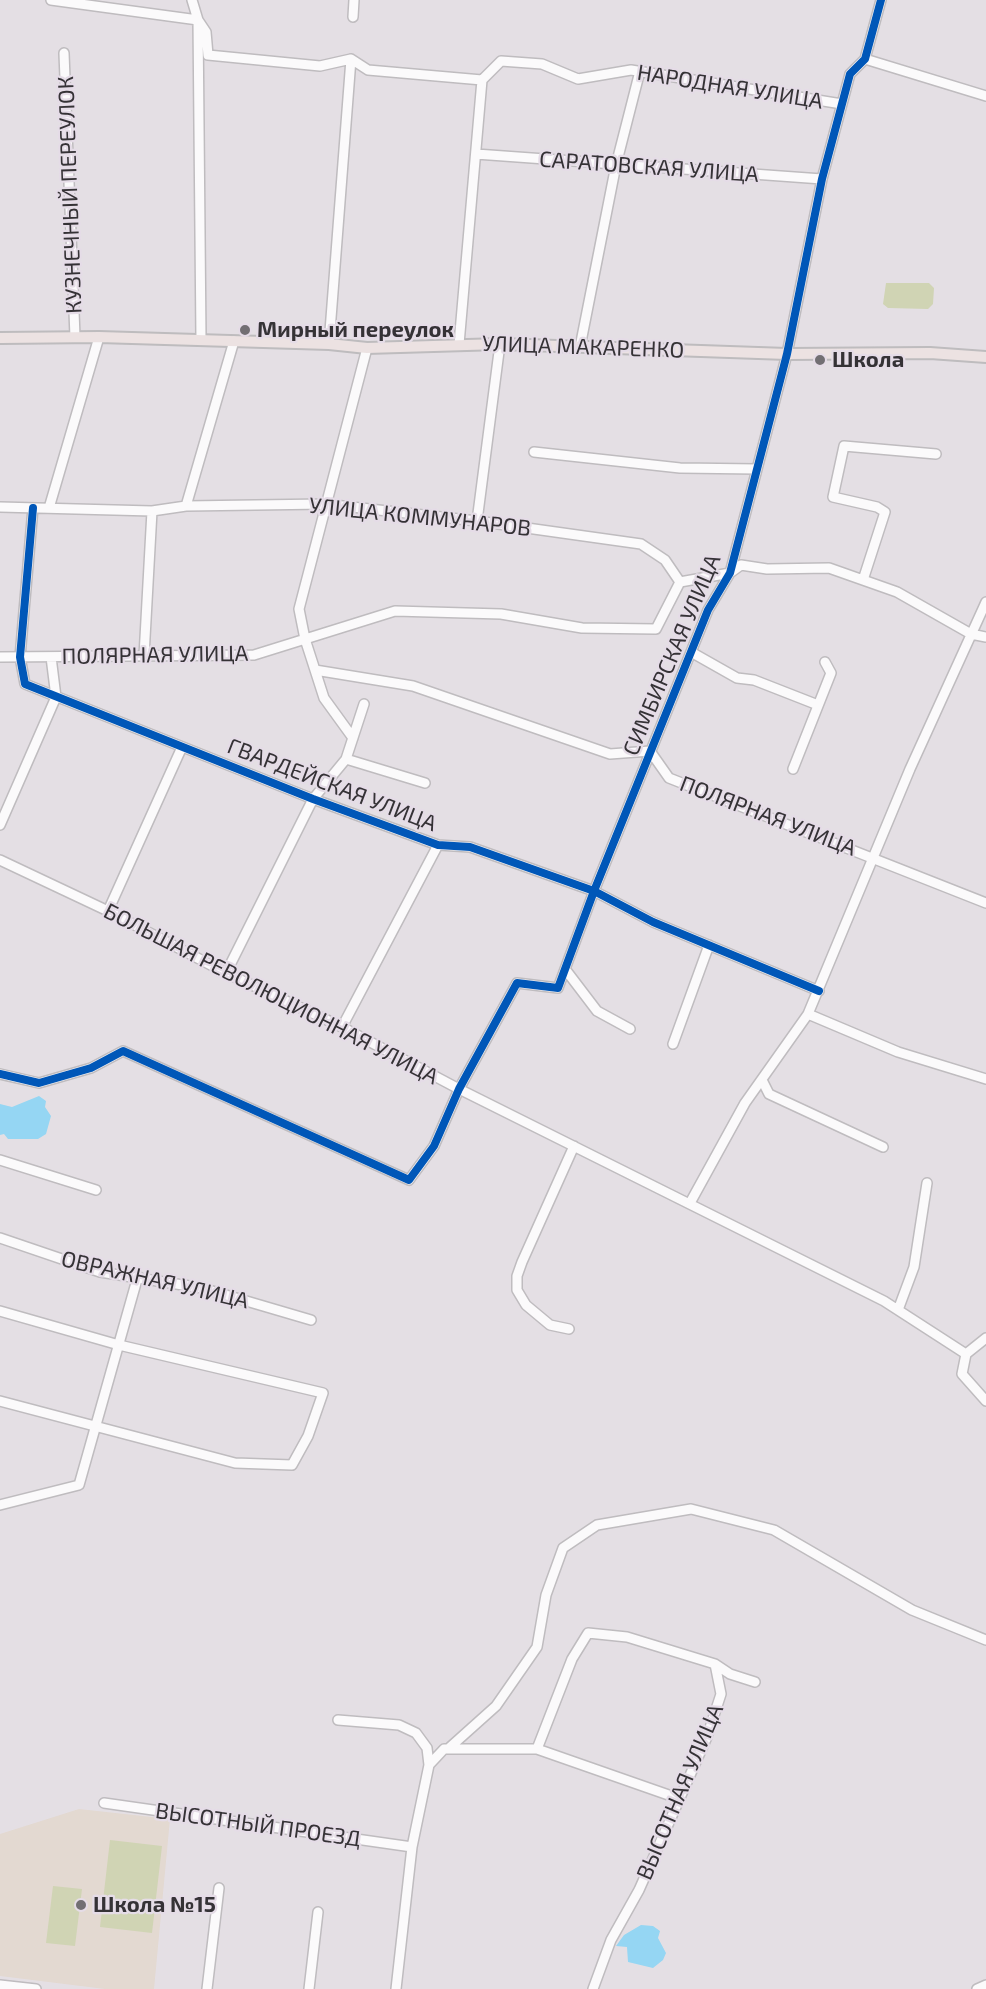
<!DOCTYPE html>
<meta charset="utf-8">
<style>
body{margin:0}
canvas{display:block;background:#e4dfe4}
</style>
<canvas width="986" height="1989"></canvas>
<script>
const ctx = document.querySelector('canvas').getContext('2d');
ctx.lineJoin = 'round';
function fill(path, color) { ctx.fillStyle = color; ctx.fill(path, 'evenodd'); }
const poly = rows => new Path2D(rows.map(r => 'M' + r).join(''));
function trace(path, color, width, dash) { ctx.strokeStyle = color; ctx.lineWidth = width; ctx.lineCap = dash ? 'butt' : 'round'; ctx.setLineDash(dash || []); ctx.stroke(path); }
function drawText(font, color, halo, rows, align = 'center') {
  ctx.font = font + ' "Exo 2",sans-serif'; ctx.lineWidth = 4.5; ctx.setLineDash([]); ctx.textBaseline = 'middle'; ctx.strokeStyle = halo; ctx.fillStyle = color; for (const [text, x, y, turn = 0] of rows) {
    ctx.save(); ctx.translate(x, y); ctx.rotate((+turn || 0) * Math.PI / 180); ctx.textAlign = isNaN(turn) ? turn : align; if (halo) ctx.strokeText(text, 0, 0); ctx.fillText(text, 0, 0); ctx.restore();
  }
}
fill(poly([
 [79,1809,170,1819,154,1989,105,1989,0,1976,0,1834]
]), '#e3d9d1');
fill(poly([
 [886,283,929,283,934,288,933,304,928,309,888,308,883,304],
 [110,1840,162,1846,152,1933,100,1927],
 [53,1886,82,1889,75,1946,46,1943]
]), '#d0d4b4');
fill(poly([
 [39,1096,46,1101,45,1107,51,1116,46,1134,38,1139,8,1139,4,1134,0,1135,0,1104,12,1107],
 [641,1925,653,1926,660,1931,658,1938,666,1953,663,1960,653,1968,628,1962,627,1947,616,1946,624,1935]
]), '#95d6f3');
const minor = poly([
 [51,0,198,20,206,32,208,55,320,66,351,59,368,70,482,80,501,61,542,64,578,79,631,70,842,104],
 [192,0,198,20,201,340],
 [353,17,354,0],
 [64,53,75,337],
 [865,59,986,96],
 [476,154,822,179],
 [329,344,351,59],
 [459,344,482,80],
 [580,347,616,165,640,71],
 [534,452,680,468,757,469],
 [186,506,234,341],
 [0,507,152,511,186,506,325,504,477,521,641,544,665,560,680,582,730,573,741,565,767,569,829,568,897,592,971,634,986,637],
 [33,508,20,657,25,684,313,799,438,845,470,847,594,891,653,922,819,991],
 [49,508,99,337],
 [477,521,500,344],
 [863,580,885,512,877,507,833,497,844,446,936,454],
 [691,652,737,678,754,680,818,705],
 [144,656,152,511],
 [0,657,254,655,395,611,501,614,582,628,656,629,680,582],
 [315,670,413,686,610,754,650,751,669,778,986,903],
 [353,738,324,698,305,639,299,609,367,348],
 [346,759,425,783],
 [793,769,831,673,825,662],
 [0,825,56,697,51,657],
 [0,860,108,911,226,973,342,1027,459,1089,884,1301,966,1354,986,1338],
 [108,911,182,747],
 [565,969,597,1011,630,1029],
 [226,973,313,799,346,759,364,704],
 [808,1014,898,1052,986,1079],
 [342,1027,438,845],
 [673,1044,709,945],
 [0,1074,39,1083,91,1068,123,1051,409,1180,434,1146,459,1089,517,983,558,988,594,891,708,610,730,573,787,354,822,179,850,74,865,59,881,0],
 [762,1080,769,1094,883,1147],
 [0,1160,96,1190],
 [690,1203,745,1103,808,1014,910,769,986,602],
 [0,1238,100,1272,202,1288,311,1320],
 [898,1310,914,1267,927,1183],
 [0,1311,119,1345,323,1393,308,1436,292,1465,235,1463,0,1401],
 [569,1329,550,1325,526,1305,517,1290,517,1276,522,1262,574,1146],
 [966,1354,962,1374,986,1401],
 [0,1505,79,1485,138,1276],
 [338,1720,399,1725,416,1733,427,1748,429,1765],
 [448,1749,537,1749,680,1799],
 [537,1749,572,1659,588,1633,627,1637,715,1664,730,1674,755,1682],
 [104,1803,412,1847],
 [0,1985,36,1989],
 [207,1989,219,1888],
 [309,1989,318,1912],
 [396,1989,412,1847,429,1765,444,1749,448,1749,496,1706,537,1647,546,1595,563,1548,597,1525,691,1509,774,1530,912,1610,986,1640],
 [593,1989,611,1940,639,1890,707,1737,721,1694,715,1664],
 [977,1989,986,1985]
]);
const major = poly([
 [0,338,99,337,329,344,367,348,500,344,787,354,930,353,986,357]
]);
trace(minor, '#bfbcbf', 12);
trace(major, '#bebcbe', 14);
trace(minor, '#fbfafb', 9);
trace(major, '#ece2e2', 10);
trace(poly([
 [33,508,20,657,25,684,313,799,438,845,470,847,594,891,653,922,819,991],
 [0,1074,39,1083,91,1068,123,1051,409,1180,434,1146,459,1089,517,983,558,988,594,891,708,610,730,573,787,354,822,179,850,74,865,59,881,0]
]), '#0057b8', 8);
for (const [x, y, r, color] of [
 [245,330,6,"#726f73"],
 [820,360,6,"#726f73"],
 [81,1905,6,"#726f73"]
]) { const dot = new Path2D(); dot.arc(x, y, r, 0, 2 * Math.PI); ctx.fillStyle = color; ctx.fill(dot); trace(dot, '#e5dce7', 2); }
drawText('22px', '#353236', '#e5dce7', [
 ["НАРОДНАЯ УЛИЦА",730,87,9],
 ["САРАТОВСКАЯ УЛИЦА",649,167,4],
 ["КУЗНЕЧНЫЙ ПЕРЕУЛОК",70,195,-92],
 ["УЛИЦА МАКАРЕНКО",583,347,2],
 ["УЛИЦА КОММУНАРОВ",420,517,6],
 ["ПОЛЯРНАЯ УЛИЦА",155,655,-1],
 ["СИМБИРСКАЯ УЛИЦА",672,655,-67],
 ["ГВАРДЕЙСКАЯ УЛИЦА",332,785,21],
 ["ПОЛЯРНАЯ УЛИЦА",768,816,21],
 ["БОЛЬШАЯ РЕВОЛЮЦИОННАЯ УЛИЦА",271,994,27],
 ["ОВРАЖНАЯ УЛИЦА",155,1280,13],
 ["ВЫСОТНАЯ УЛИЦА",680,1792,-67],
 ["ВЫСОТНЫЙ ПРОЕЗД",258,1825,8]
]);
drawText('bold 22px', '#353236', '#e5dce7', [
 ["Мирный переулок",257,330],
 ["Школа",832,360],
 ["Школа №15",93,1905]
], 'left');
</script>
